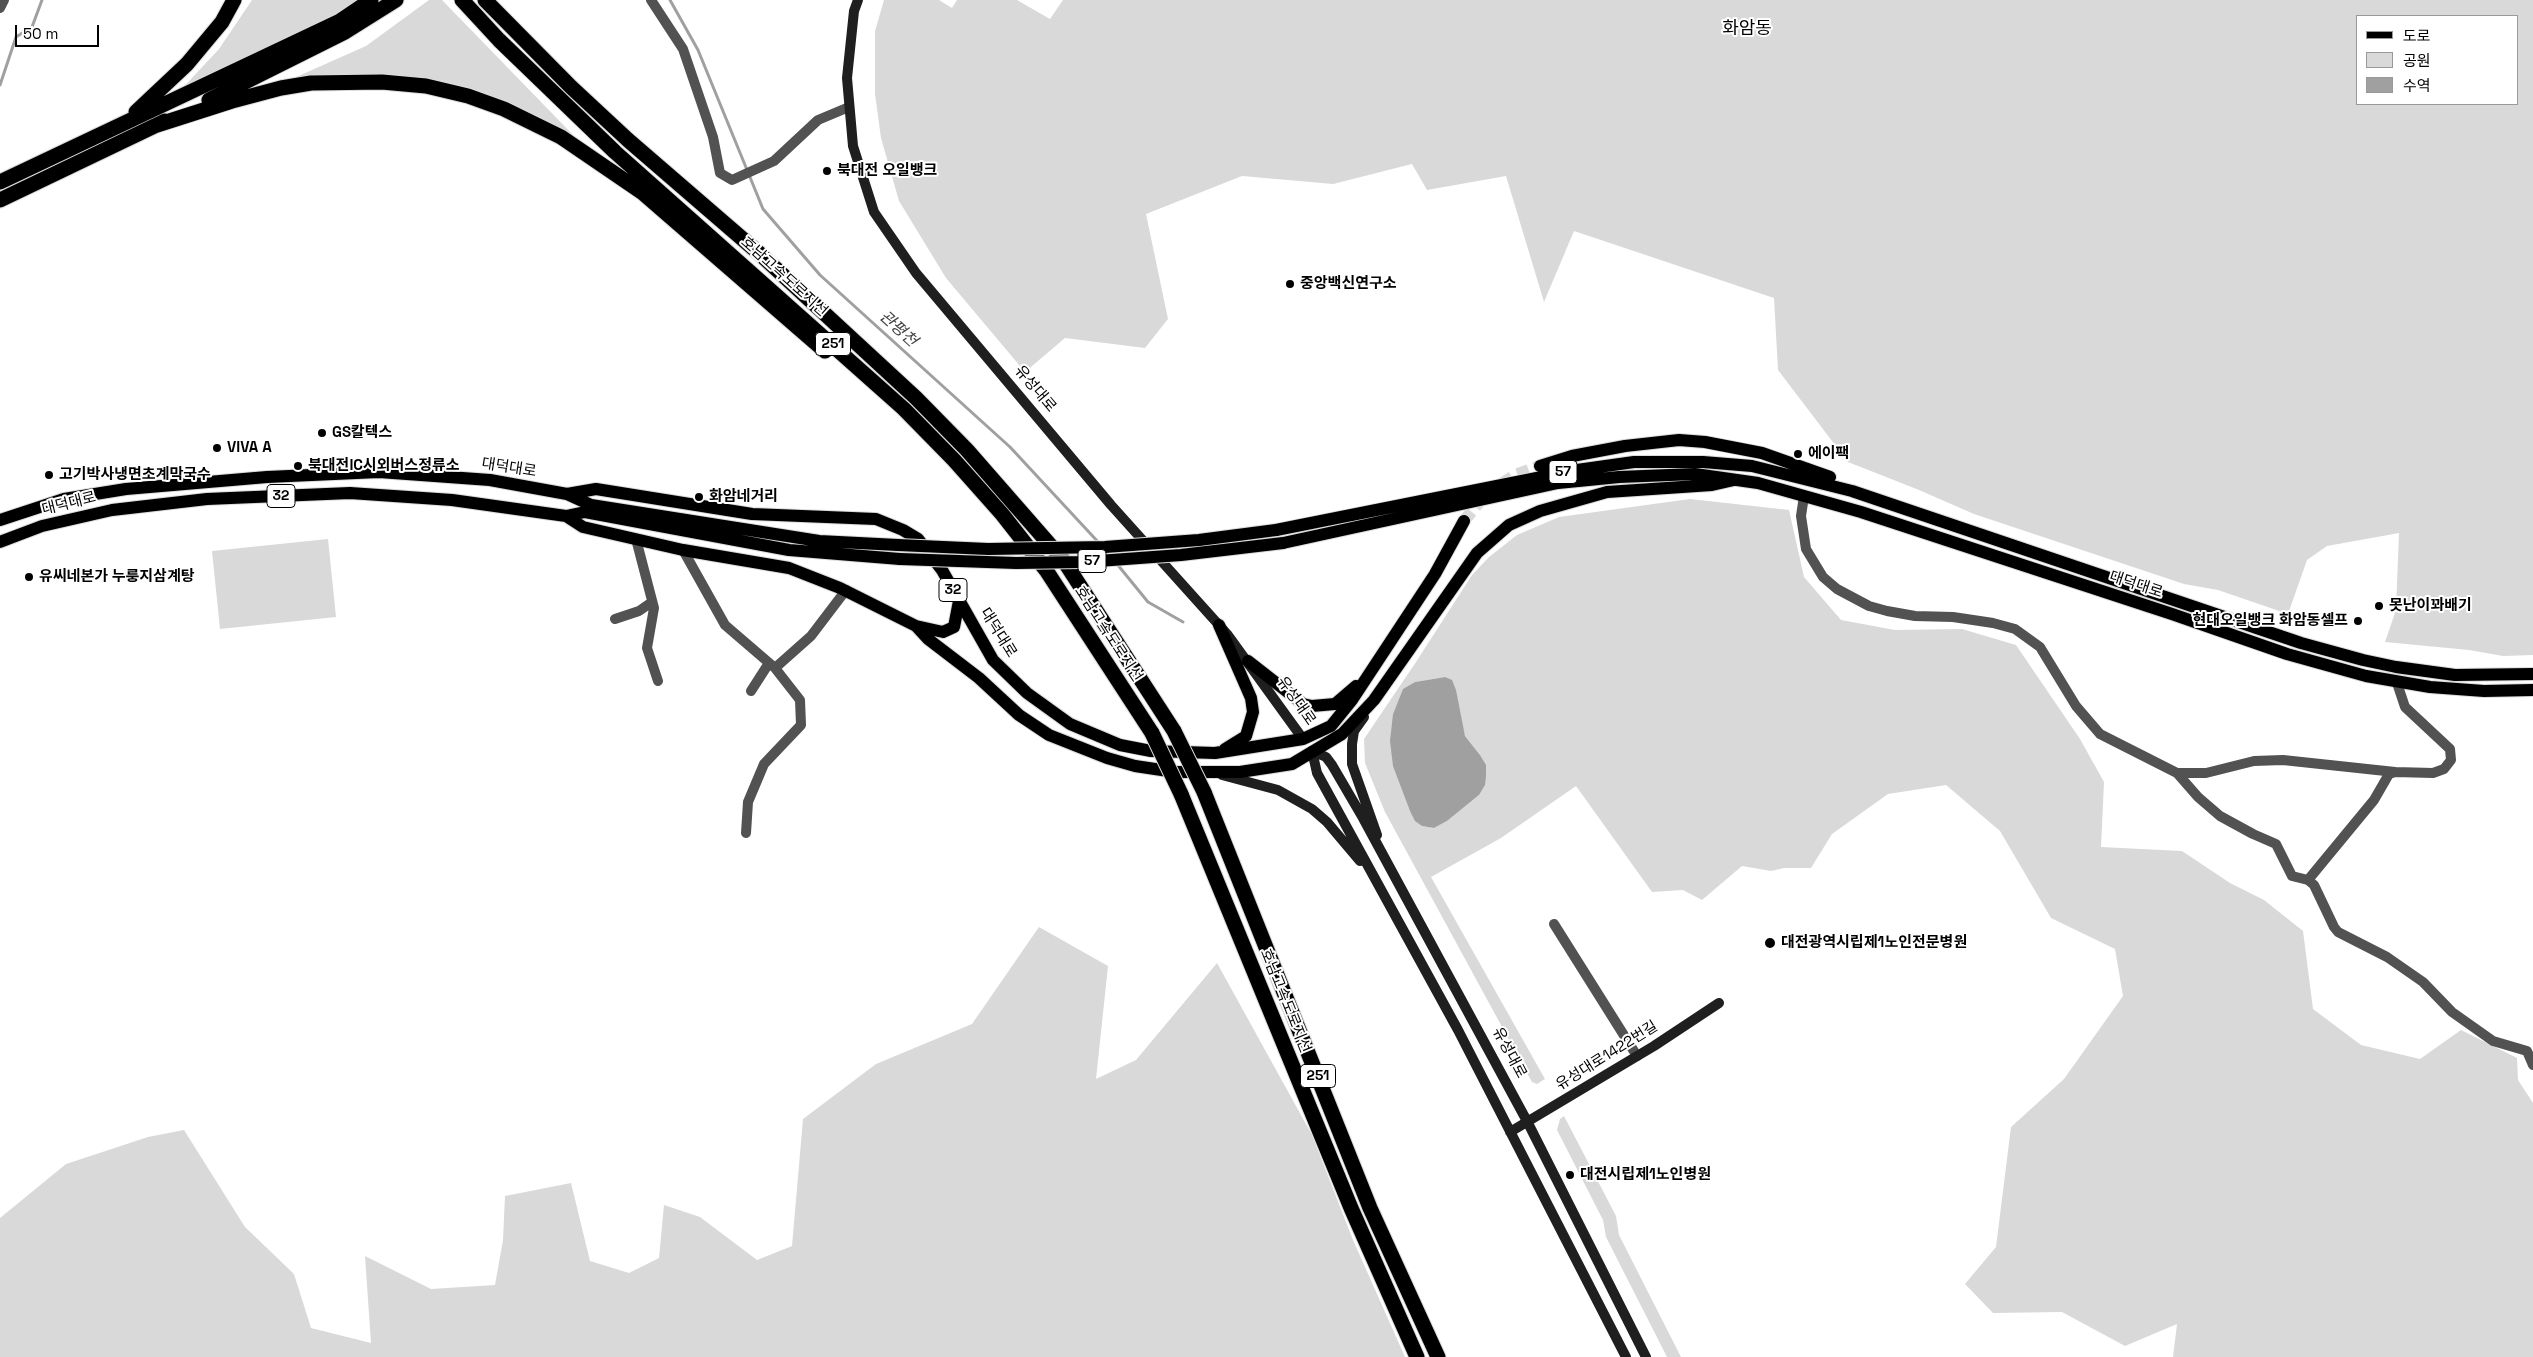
<!DOCTYPE html>
<meta charset="utf-8">
<style>
body{margin:0}
#map{position:relative;width:2533px;height:1357px;overflow:hidden;background:#fff;font-family:"Space Grotesk","Noto Sans KR",sans-serif}
canvas{display:block}
.legend{position:absolute;left:2356px;top:15px;width:162px;height:90px;box-sizing:border-box;background:#fff;border:1px solid #999;margin:0;padding:6px 9px;list-style:none;font-size:15px;color:#000}
.legend li{display:flex;align-items:center;gap:10px;height:25px}
.legend b{width:25px;border:1px solid #999}
.scale{position:absolute;left:15px;top:25px;width:84px;height:22px;box-sizing:border-box;border:2px solid #000;border-top:0;padding-left:6px;font-size:15px;line-height:18px;white-space:nowrap;color:#000;-webkit-text-stroke:4px #fff;paint-order:stroke}
</style>
<div id="map">
<canvas width="2533" height="1357"></canvas>
<ul class="legend">
<li><b style="height:6px;background:#000"></b>도로</li>
<li><b style="height:14px;background:#d9d9d9"></b>공원</li>
<li><b style="height:14px;background:#a0a0a0"></b>수역</li>
</ul>
<div class="scale">50 m</div>
</div>
<script>
const ctx = document.querySelector('canvas').getContext('2d');
ctx.lineJoin = 'round';
function fill(path, color) { ctx.fillStyle = color; ctx.fill(path, 'evenodd'); }
const poly = rows => new Path2D(rows.map(r => 'M' + r).join(''));
function trace(path, color, width, dash) { ctx.strokeStyle = color; ctx.lineWidth = width; ctx.lineCap = dash ? 'butt' : 'round'; ctx.setLineDash(dash || []); ctx.stroke(path); }
function drawText(font, color, halo, rows, align = 'center') {
  ctx.font = font + ' "Space Grotesk","Noto Sans KR",sans-serif'; ctx.lineWidth = 4; ctx.setLineDash([]); ctx.textBaseline = 'middle'; ctx.strokeStyle = halo; ctx.fillStyle = color; for (const [text, x, y, turn = 0] of rows) {
    ctx.save(); ctx.translate(x, y); ctx.rotate((+turn || 0) * Math.PI / 180); ctx.textAlign = isNaN(turn) ? turn : align; if (halo) ctx.strokeText(text, 0, 0); ctx.fillText(text, 0, 0); ctx.restore();
  }
}
fill(poly([
 [252,0,359,0,337,16,177,94,219,49],
 [429,0,442,0,576,138,514,106,444,82,365,75,294,78,366,46],
 [884,0,939,0,952,8,957,0,1017,0,1050,19,1063,0,2533,0,2533,655,2503,656,2469,650,2385,642,2396,610,2399,533,2327,546,2307,560,2288,614,2218,590,2184,584,1974,514,1919,490,1848,462,1778,370,1774,298,1574,231,1544,302,1506,176,1427,190,1412,164,1333,184,1242,176,1146,214,1168,319,1145,348,1065,338,1025,372,946,278,899,201,881,138,875,94,875,31],
 [2357,16,2517,16,2517,104,2357,104],
 [1690,499,1789,510,1804,577,1841,620,1895,630,1962,629,2016,645,2080,739,2104,782,2101,847,2182,851,2230,883,2264,900,2303,931,2313,1009,2361,1045,2420,1059,2461,1030,2517,1058,2518,1080,2533,1103,2533,1357,2173,1357,2177,1324,2125,1346,2062,1312,1993,1313,1965,1284,1996,1247,2011,1127,2064,1079,2123,996,2115,949,2051,918,2000,831,1946,785,1888,794,1832,834,1811,868,1784,868,1771,871,1742,866,1702,900,1683,890,1652,892,1576,786,1501,838,1431,877,1545,1079,1537,1084,1532,1082,1385,812,1365,763,1364,739,1416,662,1472,575,1489,557,1517,535,1559,517],
 [1445,677,1459,714,1465,736,1480,755,1479,795,1447,821,1434,828,1422,826,1410,811,1399,777,1393,714,1403,690,1415,682],
 [328,539,336,617,220,629,212,551],
 [1039,927,1108,966,1096,1079,1136,1060,1217,963,1312,1135,1353,1240,1405,1357,0,1357,0,1218,66,1164,148,1137,184,1130,245,1227,294,1274,311,1328,371,1343,365,1256,431,1289,495,1285,503,1240,505,1196,571,1183,590,1261,629,1273,659,1258,664,1205,700,1217,757,1260,792,1246,803,1119,876,1064,972,1024],
 [1564,1116,1616,1216,1619,1235,1681,1357,1667,1357,1606,1237,1603,1220,1557,1130,1560,1119]
]), '#d9d9d9');
fill(poly([
 [1445,677,1452,680,1456,690,1465,736,1480,755,1486,765,1486,776,1485,785,1479,795,1447,821,1434,828,1422,826,1415,821,1410,811,1393,766,1390,741,1393,714,1403,689,1415,682]
]), '#a0a0a0');
trace(poly([
 [670,0,698,50,763,209,820,275,1010,447,1100,544],
 [0,85,16,37,32,27,42,0],
 [1117,564,1148,602,1183,622]
]), '#a0a0a0', 3);
trace(poly([
 [1464,521,1485,495,1515,475,1540,466]
]), '#d9d9d9', 12, [12, 6]);
const primary = poly([
 [1540,466,1572,456,1625,446,1679,440,1705,442,1762,453,1830,477],
 [567,494,596,489,752,514,876,519,903,530,918,539,942,570,993,660,1027,693,1070,724,1120,745,1151,751,1215,753,1303,739,1331,726,1352,700,1408,615,1435,574,1464,521],
 [566,516,583,527,683,550,789,568,840,588,916,626,928,639,979,678,1019,715,1049,735,1107,758,1135,766,1175,772,1240,772,1292,764,1342,734,1374,700,1477,553,1509,525,1540,511,1607,492,1712,485,1734,480],
 [0,520,64,499,126,489,267,477,379,472,490,480,567,494,591,505,819,541,898,545],
 [1276,530,1577,470,1634,462,1703,462,1752,466,1852,491,2301,643,2363,660,2396,667,2455,675,2533,674],
 [0,542,42,526,112,510,207,499,350,493,452,500,566,516,585,512,789,550,900,559],
 [1283,543,1558,483,1619,477,1695,474,1758,483,1861,512,2172,614,2287,654,2366,676,2430,687,2484,691,2533,690],
 [1219,625,1251,698,1253,712,1246,736,1225,749],
 [916,626,943,632,954,627,959,601],
 [1248,661,1303,704,1312,706,1335,704,1356,686]
]);
const highway = poly([
 [462,0,499,40,615,152,904,409,954,460,1002,514,1046,570,1152,733],
 [485,0,571,87,628,140,760,254,916,398,967,450,1064,561,1174,731],
 [209,100,345,32,396,0],
 [136,112,187,64,222,22,234,0],
 [157,125,232,101,281,88,311,83,382,82,426,86,468,96,504,109,561,137,643,193,825,351],
 [0,182,340,21,371,0],
 [0,200,165,121],
 [1204,792,1370,1208,1438,1357],
 [1181,794,1351,1208,1417,1357]
]);
trace(primary, '#dbdbdb', 14);
trace(highway, '#dbdbdb', 17);
trace(poly([
 [651,0,683,49,713,137,720,173,732,180,774,161,818,120,849,107],
 [0,8,4,0],
 [1804,496,1801,516,1806,549,1823,577,1837,589,1869,606,1887,611,1915,616,1953,617,1993,623,2015,629,2040,647,2076,706,2100,734,2177,773,2198,797,2220,816,2253,834,2276,844,2292,876,2308,880,2314,885,2334,927,2338,932,2387,957,2423,982,2452,1012,2493,1041,2527,1051,2533,1065],
 [636,539,654,608,647,648,658,681],
 [683,550,725,625,775,668,800,700,801,725,764,764,748,802,746,833],
 [615,619,639,611,652,602],
 [775,668,811,636,846,590],
 [751,691,769,663],
 [2177,773,2206,773,2254,761,2283,760,2395,772],
 [2308,880,2374,800,2389,774,2395,772,2433,773,2444,769,2451,760,2450,749,2405,707,2397,683],
 [1554,924,1637,1056]
]), '#525252', 10);
trace(poly([
 [858,0,854,11,847,78,853,146,874,212,916,273,1111,505,1227,634,1303,739],
 [1364,717,1354,731,1352,744,1352,764,1377,835],
 [1222,775,1278,790,1312,809,1327,822,1360,861],
 [1510,1132,1654,1046,1719,1003],
 [1626,1357,1458,1030,1317,773,1312,751,1326,757,1332,765,1363,818,1528,1123,1646,1357]
]), '#1f1f1f', 10);
trace(primary, '#000', 12);
trace(highway, '#000', 15);
const primaryBridge = poly([
 [898,545,988,549,1105,547,1199,540,1276,530],
 [900,559,1016,563,1084,562,1181,555,1283,543]
]);
const highwayBridge = poly([
 [1174,731,1204,792],
 [1152,733,1181,794]
]);
trace(primaryBridge, '#dbdbdb', 14, []);
trace(highwayBridge, '#dbdbdb', 17, []);
trace(primaryBridge, '#000', 12);
trace(highwayBridge, '#000', 15);
for (const [x, y, r, color] of [
 [827,171,5,"#000"],
 [1290,284,5,"#000"],
 [322,433,5,"#000"],
 [217,448,5,"#000"],
 [1798,454,5,"#000"],
 [298,466,5,"#000"],
 [49,475,5,"#000"],
 [699,497,5,"#000"],
 [29,577,5,"#000"],
 [2379,606,5,"#000"],
 [2358,621,5,"#000"],
 [1770,943,6,"#000"],
 [1570,1175,5,"#000"]
]) { const dot = new Path2D(); dot.arc(x, y, r, 0, 2 * Math.PI); ctx.fillStyle = color; ctx.fill(dot); trace(dot, '#fff', 2); }
for (const [x, y, w] of [
 [833,344,35],
 [1563,472,28],
 [281,496,28],
 [1092,561,28],
 [953,590,28],
 [1318,1076,35]
]) { const box = new Path2D(); box.roundRect(x - w / 2, y - 11.5, w, 23, 4); ctx.fillStyle = '#fff'; ctx.fill(box); trace(box, '#000', 1); }
drawText('bold 14px', '#000', null, [
 ["251",833,344],
 ["57",1563,472],
 ["32",281,496],
 ["57",1092,561],
 ["32",953,590],
 ["251",1318,1076]
]);
drawText('bold 15px', '#000', '#fff', [
 ["북대전 오일뱅크",837,171],
 ["중앙백신연구소",1300,284],
 ["GS칼텍스",332,433],
 ["VIVA A",227,448],
 ["에이팩",1808,454],
 ["북대전IC시외버스정류소",308,466],
 ["고기박사냉면초계막국수",59,475],
 ["화암네거리",709,497],
 ["유씨네본가 누룽지삼계탕",39,577],
 ["못난이꽈배기",2389,606],
 ["현대오일뱅크 화암동셀프",2348,621,"right"],
 ["대전광역시립제1노인전문병원",1781,943],
 ["대전시립제1노인병원",1580,1175]
], 'left');
drawText('15px', '#000', '#fff', [
 ["호남고속도로지선",784,277,42],
 ["유성대로",1035,389,50],
 ["대덕대로",509,468,9],
 ["대덕대로",69,504,-14],
 ["대덕대로",2136,585,18],
 ["대덕대로",998,633,58],
 ["호남고속도로지선",1108,634,57],
 ["유성대로",1296,701,55],
 ["호남고속도로지선",1285,1001,68],
 ["유성대로",1509,1053,62],
 ["유성대로1422번길",1607,1056,-32]
]);
drawText('italic 16px', '#414141', '#fff', [
 ["관평천",898,329,42]
]);
drawText('18px', '#000', '#fff', [
 ["화암동",1747,29]
]);
</script>
